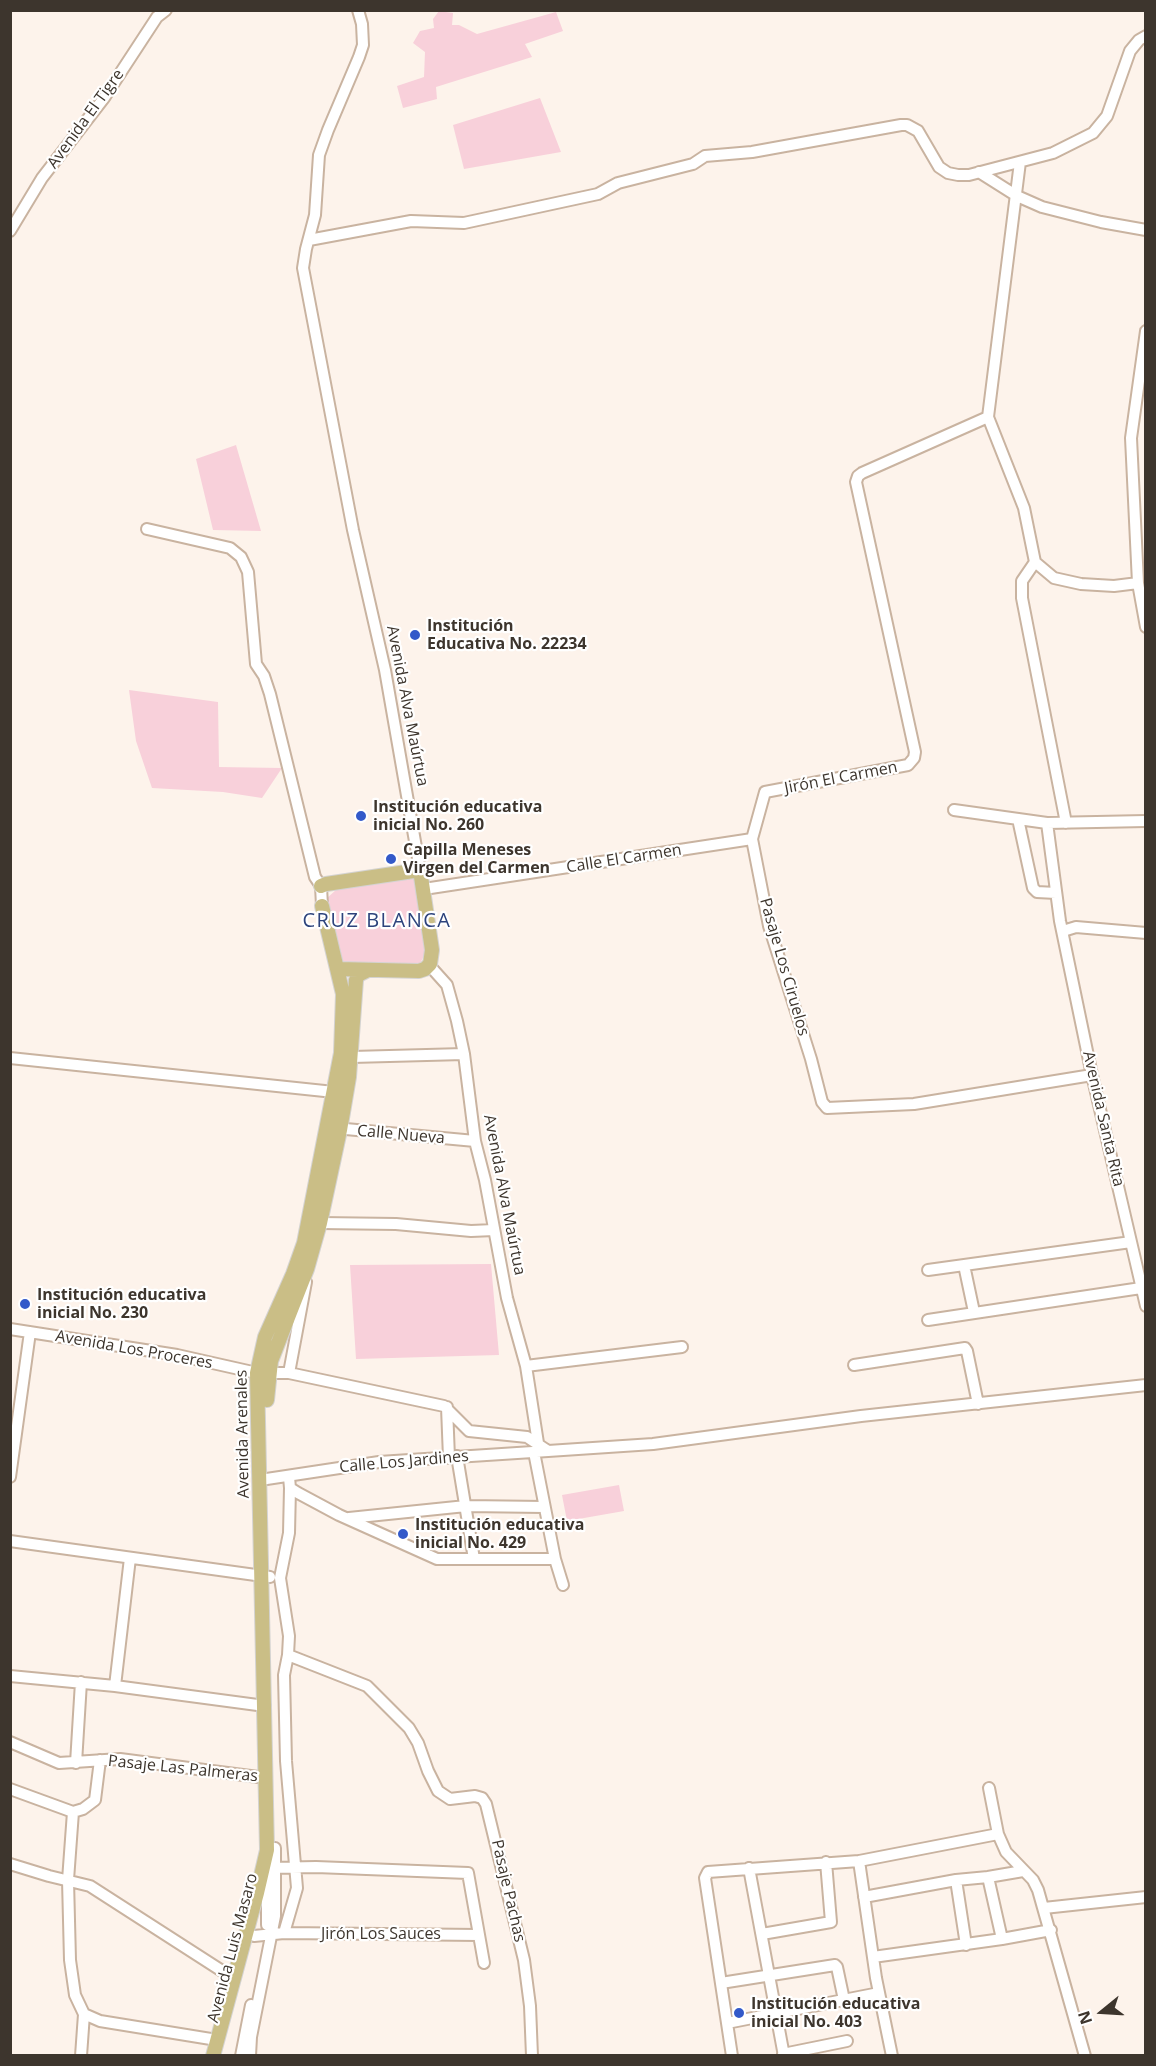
<!DOCTYPE html>
<meta charset="utf-8">
<style>
body{margin:0}
#map{position:relative;width:1156px;height:2066px;overflow:hidden;background:#fdf3eb;font-family:"Open Sans",sans-serif}
canvas{display:block}
.frame{position:absolute;inset:0;border:12px solid #3d352d;pointer-events:none}
.north{position:absolute;left:1072px;top:1982px;width:60px;height:60px;-webkit-text-stroke:4px #fff;paint-order:stroke;rotate:252deg;font-size:16px;font-weight:700;line-height:24px;text-align:center;color:#3d352d}
.north::after{content:'';display:block;margin:auto;width:21px;height:27px;background:#3d352d;clip-path:polygon(50% 0,100% 100%,50% 72%,0 100%)}
</style>
<div id="map">
<canvas width="1156" height="2066"></canvas>
<div class="frame"></div>
<div class="north">N</div>
</div>
<script>
const ctx = document.querySelector('canvas').getContext('2d');
ctx.lineJoin = 'round';
function fill(path, color) { ctx.fillStyle = color; ctx.fill(path, 'evenodd'); }
const poly = rows => new Path2D(rows.map(r => 'M' + r).join(''));
function trace(path, color, width, dash) { ctx.strokeStyle = color; ctx.lineWidth = width; ctx.lineCap = dash ? 'butt' : 'round'; ctx.setLineDash(dash || []); ctx.stroke(path); }
function drawText(font, color, halo, rows, align = 'center') {
  ctx.font = font + ' "Open Sans",sans-serif'; ctx.lineWidth = 4.5; ctx.setLineDash([]); ctx.textBaseline = 'middle'; ctx.strokeStyle = halo; ctx.fillStyle = color; for (const [text, x, y, turn = 0] of rows) {
    ctx.save(); ctx.translate(x, y); ctx.rotate((+turn || 0) * Math.PI / 180); ctx.textAlign = isNaN(turn) ? turn : align; if (halo) ctx.strokeText(text, 0, 0); ctx.fillText(text, 0, 0); ctx.restore();
  }
}
fill(poly([
 [439,11,453,13,452,25,459,25,477,34,556,12,563,31,525,44,532,57,436,87,437,99,403,108,397,86,424,77,425,52,413,43,420,31,434,28,433,19],
 [540,98,561,152,464,169,453,125],
 [236,445,261,531,213,530,196,459],
 [129,690,218,702,219,767,282,768,262,798,223,792,152,788,136,741],
 [417,878,426,951,420,964,342,962,326,899,337,889],
 [491,1264,499,1355,356,1359,350,1265],
 [619,1485,624,1511,567,1521,562,1495]
]), '#f8d0da');
const minor = poly([
 [358,10,362,24,363,45,359,57,328,130,319,155,315,215,306,249,303,268,353,530,385,670,420,870],
 [1020,162,988,417,1024,508,1035,562,1054,578,1081,584,1114,586,1138,583],
 [979,172,1017,196,1042,207,1101,222,1146,230],
 [10,231,42,178,104,98,157,17,166,10],
 [309,240,411,221,464,223,598,194,618,183,693,164,705,156,752,152,901,125,907,125,918,131,939,167,948,173,958,175,969,175,1053,153,1093,133,1107,116,1130,51,1139,40,1146,36],
 [1146,331,1131,438,1138,583,1146,627],
 [988,417,862,473,858,476,856,482,915,752,914,758,908,765,765,792,752,839,769,926,811,1059,822,1102,827,1108,914,1104,1092,1075],
 [147,529,230,548,241,557,248,572,256,664,264,676,270,694,315,877,321,886,322,906],
 [1035,562,1022,581,1022,598,1066,823],
 [954,810,1047,823,1146,821],
 [1018,819,1033,888,1037,892,1056,893],
 [1047,823,1060,921,1092,1075,1146,1306],
 [424,889,752,839],
 [1063,931,1076,927,1146,933],
 [429,965,447,985,457,1021,464,1054,475,1141,485,1180,507,1298,526,1366,538,1443],
 [352,1057,464,1054],
 [10,1058,334,1092],
 [335,1128,475,1141],
 [320,1223,396,1224,471,1231,494,1230],
 [964,1265,974,1312],
 [928,1270,1131,1242],
 [928,1320,1141,1288],
 [10,1329,177,1355,257,1373,289,1373,444,1406,469,1431,527,1437,548,1451,653,1444,861,1416,1146,1385],
 [854,1365,965,1348,967,1351,978,1404],
 [526,1366,682,1347],
 [289,1373,306,1282],
 [447,1407,449,1458],
 [534,1452,555,1559,563,1585],
 [457,1456,474,1559],
 [10,1477,30,1332],
 [289,1477,290,1488,298,1493,339,1515,437,1559,555,1559],
 [260,1480,379,1462,548,1451],
 [349,1518,466,1506,544,1507],
 [10,1541,270,1577],
 [288,1655,367,1686,409,1728,418,1743,428,1771,438,1791,450,1799,475,1796,482,1798,486,1804,524,1960,530,2006,532,2056],
 [10,1676,115,1686,265,1706],
 [115,1686,130,1558],
 [10,1742,59,1763,120,1759,266,1778],
 [76,1763,81,1682],
 [989,1788,998,1834,1006,1852,1033,1880,1038,1890,1085,2056],
 [10,1789,73,1812],
 [73,1812,68,1880,70,1960,75,1995,84,2014,81,2056],
 [73,1812,83,1809,95,1800,100,1760],
 [859,1861,876,1978,892,2056],
 [267,1862,267,1925],
 [10,1864,49,1876,90,1886,233,1978],
 [267,1868,316,1867,468,1873,484,1963],
 [749,1868,784,2056],
 [988,1877,1002,1939],
 [956,1880,966,1945],
 [864,1897,956,1880,988,1877,1023,1871],
 [1044,1908,1146,1897],
 [284,1933,297,1888,286,1761,284,1675,288,1655,289,1636,280,1578,289,1533,290,1488],
 [762,1934,831,1922,826,1862],
 [254,1936,284,1933,479,1935],
 [873,1957,1002,1939,1051,1930],
 [721,1983,835,1965,837,1967,844,2000],
 [84,2014,100,2021,217,2040],
 [727,2023,879,1993],
 [783,2054,847,2041],
 [241,2056,251,2005],
 [250,2056,251,2037,275,1916,275,1848],
 [732,2056,705,1878,708,1872,859,1861,998,1834]
]);
const major = poly([
 [321,886,326,884,420,870,432,950,430,964,425,969,419,971,338,969],
 [267,1400,271,1361,307,1269,320,1223,340,1130,349,1077,356,980,358,975,366,971],
 [213,2056,257,1893,267,1850,257,1373,265,1337,293,1274,304,1243,341,1053,343,994,322,906]
]);
trace(minor, '#c9b3a0', 14);
trace(major, '#d4d3d1', 16);
trace(minor, '#fff', 10);
trace(major, '#cabe86', 14);
for (const [x, y, r, color] of [
 [415,635,6,"#3359c9"],
 [361,816,6,"#3359c9"],
 [391,859,6,"#3359c9"],
 [25,1304,6,"#3359c9"],
 [403,1534,6,"#3359c9"],
 [739,2013,6,"#3359c9"]
]) { const dot = new Path2D(); dot.arc(x, y, r, 0, 2 * Math.PI); ctx.fillStyle = color; ctx.fill(dot); trace(dot, '#fff', 2); }
drawText('16px', '#3d352d', '#fff', [
 ["Avenida El Tigre",86,119,-54],
 ["Avenida Alva Maúrtua",407,706,79],
 ["Jirón El Carmen",841,778,-11],
 ["Calle El Carmen",624,859,-9],
 ["Pasaje Los Ciruelos",784,967,74],
 ["Avenida Santa Rita",1103,1119,77],
 ["Calle Nueva",401,1135,5],
 ["Avenida Alva Maúrtua",504,1195,79],
 ["Avenida Los Proceres",134,1350,10],
 ["Avenida Arenales",243,1434,-91],
 ["Calle Los Jardines",404,1462,-5],
 ["Pasaje Las Palmeras",183,1769,6],
 ["Pasaje Pachas",508,1891,77],
 ["Jirón Los Sauces",381,1934],
 ["Avenida Luis Masaro",233,1948,-75]
]);
drawText('bold 16px', '#3d352d', '#fff', [
 ["Institución",427,626],
 ["Educativa No. 22234",427,644],
 ["Institución educativa",373,807],
 ["inicial No. 260",373,825],
 ["Capilla Meneses",403,850],
 ["Virgen del Carmen",403,868],
 ["Institución educativa",37,1295],
 ["inicial No. 230",37,1313],
 ["Institución educativa",415,1525],
 ["inicial No. 429",415,1543],
 ["Institución educativa",751,2004],
 ["inicial No. 403",751,2022]
], 'left');
ctx.letterSpacing = '1.5px';
drawText('20px', '#2d437c', '#fff', [
 ["CRUZ BLANCA",377,921]
]);
ctx.letterSpacing = '0px';
</script>
